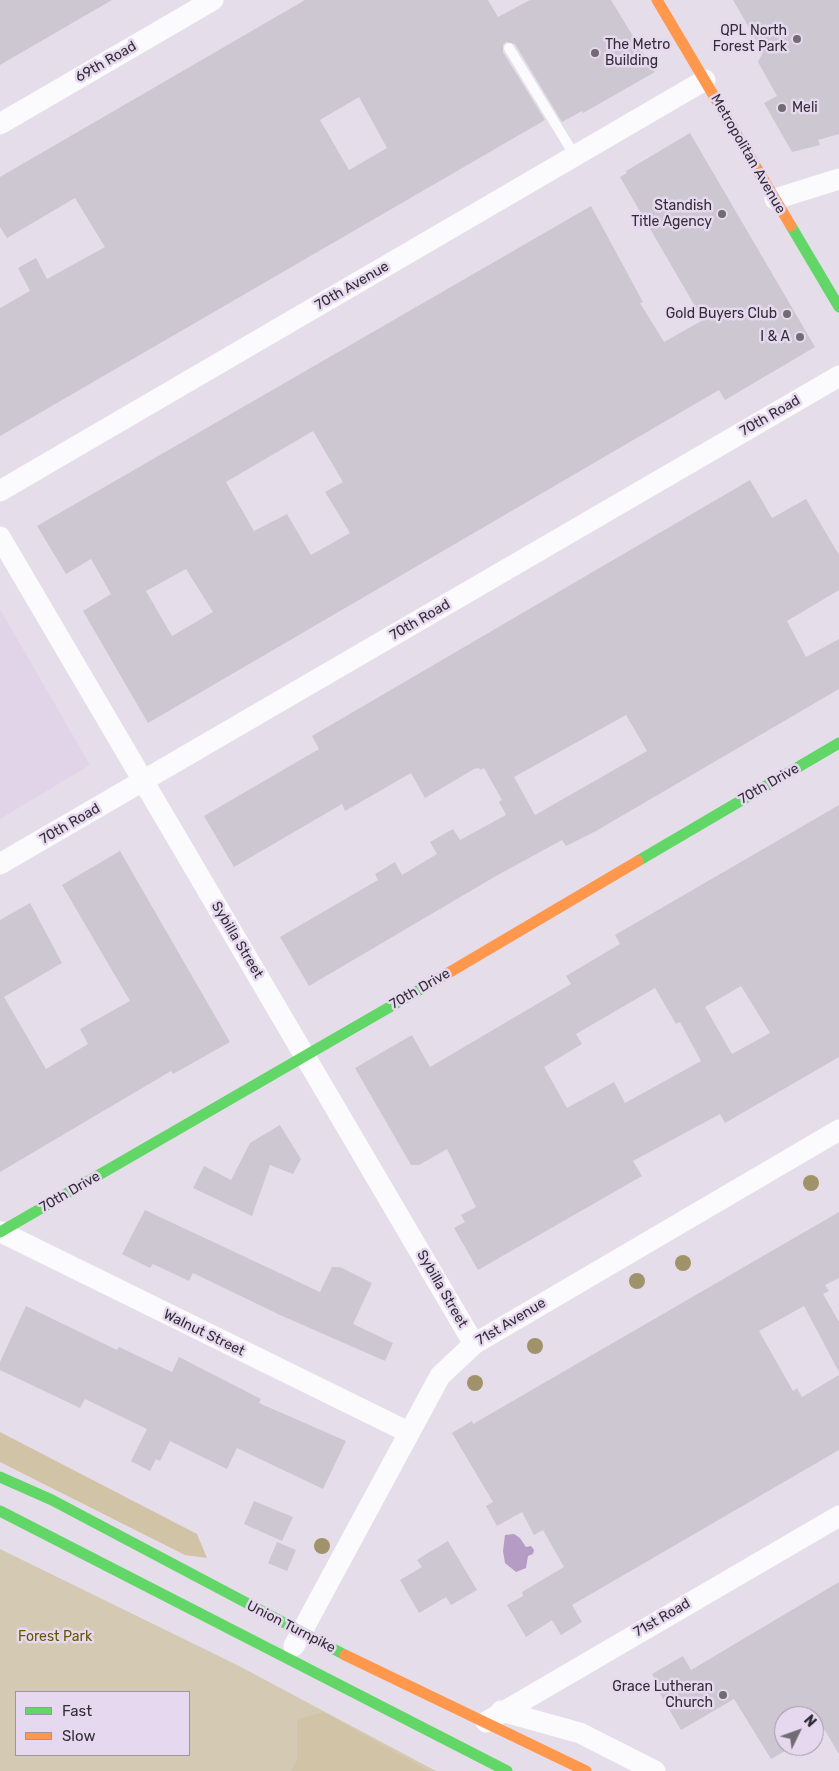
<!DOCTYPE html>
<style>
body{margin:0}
#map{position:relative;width:839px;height:1771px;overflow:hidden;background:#e5deea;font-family:Rubik,sans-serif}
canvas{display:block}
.legend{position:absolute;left:15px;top:1691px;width:175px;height:65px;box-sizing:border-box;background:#e6d9ef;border:1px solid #9e94a5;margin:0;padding:6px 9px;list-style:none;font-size:15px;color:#322d35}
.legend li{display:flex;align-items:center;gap:10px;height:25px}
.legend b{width:25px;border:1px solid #9e94a5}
.north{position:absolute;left:774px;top:1706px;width:50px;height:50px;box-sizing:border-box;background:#e6d9ef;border:1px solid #9e94a5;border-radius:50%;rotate:48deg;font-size:14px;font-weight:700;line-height:20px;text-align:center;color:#322d35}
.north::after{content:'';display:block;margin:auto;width:18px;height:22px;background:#716b74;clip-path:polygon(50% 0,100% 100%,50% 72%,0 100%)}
</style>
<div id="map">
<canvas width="839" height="1771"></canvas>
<ul class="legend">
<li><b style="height:6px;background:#63d668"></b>Fast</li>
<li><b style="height:6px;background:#ff974d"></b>Slow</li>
</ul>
<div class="north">N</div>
</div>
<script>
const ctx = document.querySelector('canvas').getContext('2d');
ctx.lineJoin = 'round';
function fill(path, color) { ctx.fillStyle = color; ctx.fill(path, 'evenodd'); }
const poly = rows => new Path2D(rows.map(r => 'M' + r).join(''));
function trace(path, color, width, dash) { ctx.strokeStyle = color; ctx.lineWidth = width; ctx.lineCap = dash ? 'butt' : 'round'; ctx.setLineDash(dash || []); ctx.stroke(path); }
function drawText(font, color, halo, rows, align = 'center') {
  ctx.font = font + ' Rubik,sans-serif'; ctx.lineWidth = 5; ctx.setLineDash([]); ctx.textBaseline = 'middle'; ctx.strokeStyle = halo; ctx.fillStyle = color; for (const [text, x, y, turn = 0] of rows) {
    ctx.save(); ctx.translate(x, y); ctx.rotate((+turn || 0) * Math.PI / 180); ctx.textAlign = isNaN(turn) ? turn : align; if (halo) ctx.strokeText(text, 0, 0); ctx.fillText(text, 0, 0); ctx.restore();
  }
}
fill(poly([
 [0,609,90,765,0,819]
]), '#e1d4e9');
fill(poly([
 [0,1549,239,1666,436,1771,0,1771],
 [16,1692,189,1692,189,1755,16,1755]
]), '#d4c9b2');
fill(poly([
 [0,1432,197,1534,207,1558,185,1555,0,1462],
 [323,1712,429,1771,291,1771,297,1760,297,1720]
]), '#d1c3a6');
fill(poly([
 [514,1534,520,1538,526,1547,531,1546,534,1550,533,1554,528,1556,526,1568,516,1572,505,1563,503,1551,505,1535]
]), '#b59cc5');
fill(poly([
 [0,0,112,0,0,65],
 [305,0,488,0,498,17,530,0,611,0,655,72,583,113,582,111,562,122,515,44,506,42,503,45,503,52,545,120,0,436,0,308,30,291,18,268,36,258,47,279,105,247,75,198,7,238,0,227,0,177],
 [359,97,387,148,349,170,320,120],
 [733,0,839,0,839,134,818,140,820,145,792,152,764,103,777,96,758,62,763,52],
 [690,133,815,347,725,400,719,390,148,723,83,611,111,594,91,559,66,574,37,526,591,206,643,302,640,303,664,342,703,320,620,177,627,173,626,171],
 [313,431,343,482,325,492,350,533,311,555,287,514,254,531,226,482],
 [186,569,213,612,172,636,146,591],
 [750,480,772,518,806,499,839,555,839,590,787,621,806,657,839,639,839,689,596,831,566,846,562,840,496,876,309,986,280,937,378,880,375,874,395,862,402,875,437,854,430,842,453,829,460,840,506,815,499,802,502,800,484,768,480,770,479,768,474,769,425,798,411,773,345,811,342,804,234,867,204,816,319,749,312,736],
 [626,715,647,751,535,815,514,777],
 [839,805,839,1057,725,1123,720,1114,633,1161,642,1176,478,1270,454,1228,465,1222,461,1215,476,1207,447,1149,419,1165,411,1165,355,1068,412,1035,430,1067,571,984,566,976,620,944,615,935],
 [741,986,770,1033,732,1054,705,1007],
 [655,988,676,1024,680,1022,701,1061,625,1103,614,1082,567,1108,544,1067,582,1044,576,1034],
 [120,851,230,1042,173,1074,171,1071,0,1172,0,920,30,903,62,963,4,997,46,1069,88,1044,80,1029,130,1001,62,885],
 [280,1125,301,1159,293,1174,270,1165,252,1216,193,1188,204,1166,231,1180,250,1143],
 [145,1210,320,1292,332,1267,340,1267,372,1283,353,1324,393,1343,385,1361,280,1315,193,1273,189,1281,153,1264,150,1268,122,1254],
 [839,1212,839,1278,825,1285,829,1291,823,1294,839,1322,839,1372,804,1306,759,1331,793,1391,797,1388,802,1397,839,1375,839,1450,572,1605,582,1622,561,1635,552,1620,526,1637,507,1605,523,1596,522,1592,564,1567,543,1530,534,1535,522,1512,497,1526,486,1506,493,1502,452,1433,472,1421,473,1424],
 [26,1306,117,1350,119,1347,172,1372,179,1357,261,1399,259,1403,346,1441,323,1489,237,1448,227,1469,170,1441,160,1461,156,1459,150,1471,131,1461,147,1429,85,1399,80,1408,0,1370,0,1362],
 [254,1501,293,1517,282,1541,244,1524],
 [448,1541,477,1590,451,1605,446,1597,419,1613,400,1580,422,1567,417,1560,423,1556],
 [277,1542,296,1550,287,1571,268,1563],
 [839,1582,839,1754,824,1729,814,1734,814,1716,784,1716,784,1746,794,1746,771,1759,734,1699,681,1730,658,1690,660,1688,652,1674,683,1656,691,1670]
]), '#cdc7d1');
trace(poly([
 [509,48,575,156]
]), '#fbfafc', 10);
trace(poly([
 [0,124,213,0],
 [775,199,839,179],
 [0,491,705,80],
 [0,537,474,1344],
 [0,864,839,376],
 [1,1232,408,1432],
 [294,1646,440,1376,474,1344,839,1130],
 [501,1711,580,1733,655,1771],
 [486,1722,839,1516]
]), '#fbfafc', 21);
trace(poly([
 [791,226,839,307],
 [638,861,839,743],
 [0,1232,433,982],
 [0,1477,52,1500,345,1655],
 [0,1511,507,1771]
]), '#63d668', 11);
trace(poly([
 [657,0,791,226],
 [433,982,638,861],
 [345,1655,586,1771]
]), '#ff974d', 11);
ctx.fillStyle = '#a0936b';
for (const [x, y] of [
 [811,1183],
 [683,1263],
 [637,1281],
 [535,1346],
 [475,1383],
 [322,1546]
]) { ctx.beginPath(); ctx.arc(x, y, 8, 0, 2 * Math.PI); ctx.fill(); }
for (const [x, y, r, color] of [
 [797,39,5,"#716b74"],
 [595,53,5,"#716b74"],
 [782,108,5,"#716b74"],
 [722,214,5,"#716b74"],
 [787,314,5,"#716b74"],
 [800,337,5,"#716b74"],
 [723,1695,5,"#716b74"]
]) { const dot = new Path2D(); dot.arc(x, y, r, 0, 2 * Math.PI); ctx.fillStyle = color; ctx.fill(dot); trace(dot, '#e6d9ef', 2); }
drawText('14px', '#322d35', '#e6d9ef', [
 ["QPL North",787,31],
 ["Forest Park",787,47],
 ["The Metro",605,45,"left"],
 ["Building",605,61,"left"],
 ["Meli",792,108,"left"],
 ["Standish",712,206],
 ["Title Agency",712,222],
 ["Gold Buyers Club",777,314],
 ["I & A",790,337],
 ["Grace Lutheran",713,1687],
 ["Church",713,1703]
], 'right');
drawText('14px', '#322d35', '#e6d9ef', [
 ["69th Road",106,62,-30],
 ["Metropolitan Avenue",748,154,60],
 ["70th Avenue",352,286,-30],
 ["70th Road",770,416,-30],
 ["70th Road",420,620,-30],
 ["70th Drive",769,784,-30],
 ["70th Road",70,824,-30],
 ["Sybilla Street",237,940,59],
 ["70th Drive",420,989,-30],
 ["70th Drive",70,1192,-30],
 ["Sybilla Street",442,1289,60],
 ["71st Avenue",511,1322,-31],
 ["Walnut Street",204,1333,26],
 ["71st Road",662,1618,-30],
 ["Union Turnpike",291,1627,27]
]);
drawText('14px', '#685503', '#e6d9ef', [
 ["Forest Park",55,1637]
]);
</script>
